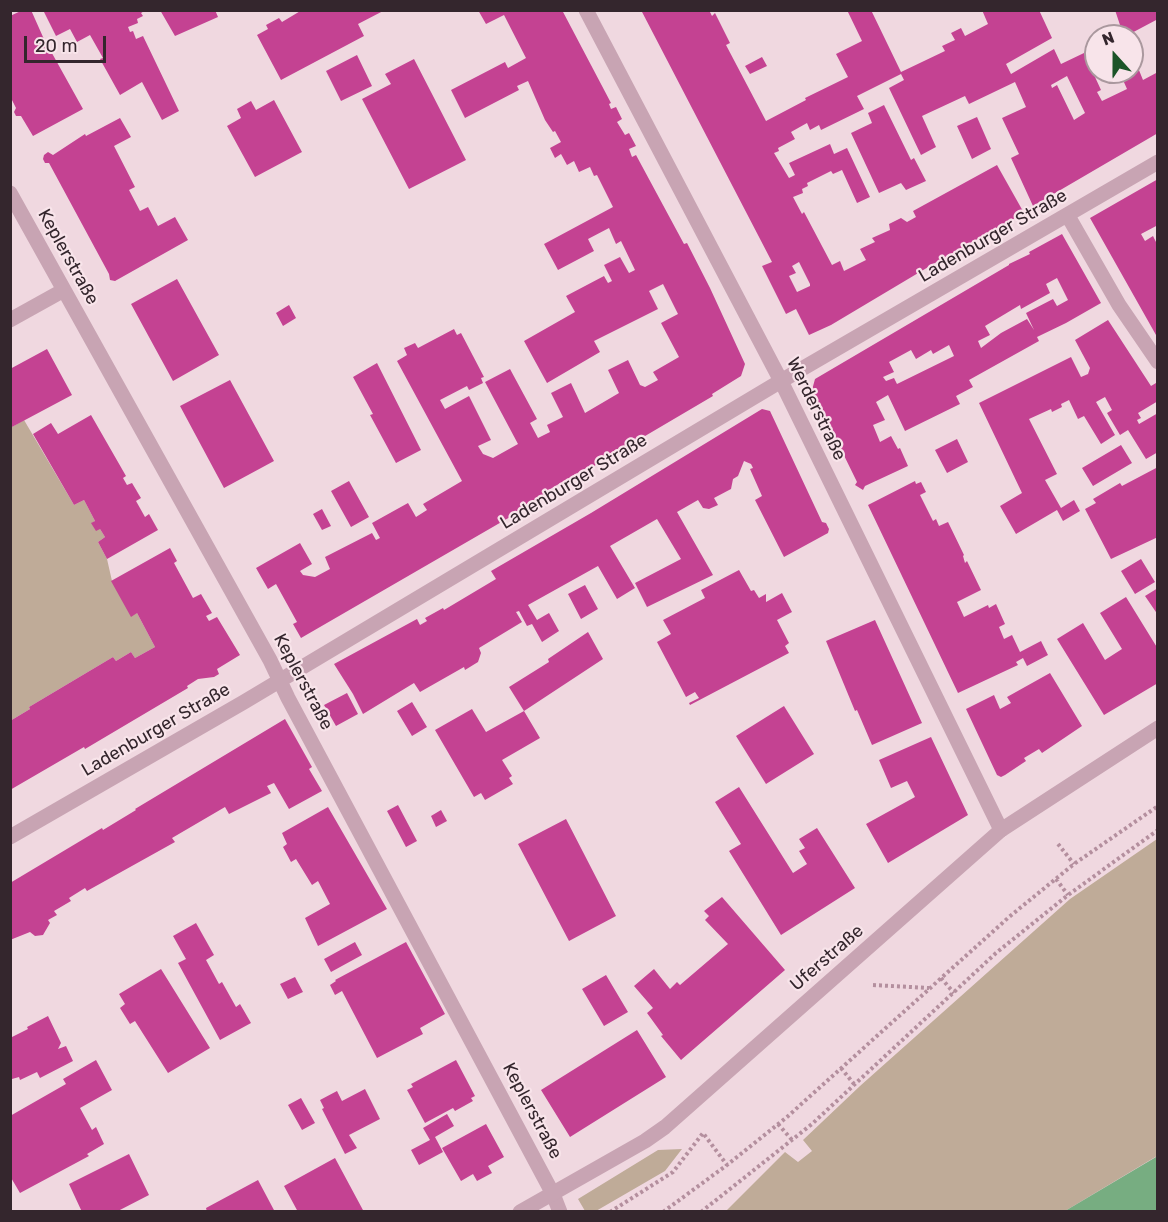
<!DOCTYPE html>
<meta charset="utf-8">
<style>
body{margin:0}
#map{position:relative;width:1168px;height:1222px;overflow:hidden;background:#f0d8e0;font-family:Rubik,sans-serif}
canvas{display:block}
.frame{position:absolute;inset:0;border:12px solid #34262d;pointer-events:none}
.north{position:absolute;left:1084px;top:24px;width:60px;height:60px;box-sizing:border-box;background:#f8e4ea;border:2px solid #aa989e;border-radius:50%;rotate:339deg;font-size:16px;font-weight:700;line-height:24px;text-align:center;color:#34262d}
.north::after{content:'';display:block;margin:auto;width:21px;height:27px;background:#1c5428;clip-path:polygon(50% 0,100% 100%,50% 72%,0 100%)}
.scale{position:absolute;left:24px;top:36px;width:82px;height:27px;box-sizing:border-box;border:3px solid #34262d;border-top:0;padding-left:8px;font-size:18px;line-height:21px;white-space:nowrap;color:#34262d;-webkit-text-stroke:4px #f8e4ea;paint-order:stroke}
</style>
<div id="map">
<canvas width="1168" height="1222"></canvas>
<div class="frame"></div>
<div class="north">N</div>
<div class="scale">20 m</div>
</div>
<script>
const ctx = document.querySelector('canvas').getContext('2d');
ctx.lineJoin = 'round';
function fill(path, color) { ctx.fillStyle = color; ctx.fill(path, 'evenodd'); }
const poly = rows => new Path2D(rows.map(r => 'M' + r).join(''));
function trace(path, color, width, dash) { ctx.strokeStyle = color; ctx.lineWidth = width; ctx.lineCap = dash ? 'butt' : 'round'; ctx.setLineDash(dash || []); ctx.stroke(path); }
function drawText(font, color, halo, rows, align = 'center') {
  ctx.font = font + ' Rubik,sans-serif'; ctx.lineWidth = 4.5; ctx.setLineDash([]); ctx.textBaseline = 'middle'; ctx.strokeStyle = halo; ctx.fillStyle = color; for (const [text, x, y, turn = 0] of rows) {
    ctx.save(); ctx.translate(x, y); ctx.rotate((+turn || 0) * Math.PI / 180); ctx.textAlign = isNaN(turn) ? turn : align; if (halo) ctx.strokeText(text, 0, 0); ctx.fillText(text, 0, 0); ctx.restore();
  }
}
fill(poly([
 [24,420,74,505,84,500,95,521,92,523,100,529,105,537,98,542,107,559,112,581,137,613,155,647,135,658,131,652,116,661,113,657,29,707,30,709,10,721,10,428],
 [1157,839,1157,1156,1065,1211,725,1212,785,1152,798,1162,812,1151,803,1140,860,1086,1070,899],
 [682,1149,665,1171,596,1211,585,1211,578,1199,658,1150]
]), '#bfab98');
fill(poly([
 [1157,1156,1157,1211,1065,1211,1156,1157]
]), '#77ad81');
fill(poly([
 [23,10,31,10,43,37,83,109,33,136,21,116,16,116,14,112,16,108,10,96,10,16],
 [43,10,146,10,141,13,143,16,137,19,138,23,128,27,130,32,133,31,136,39,143,36,179,111,162,120,142,82,120,95,100,59,103,58,90,35,77,42,70,29,56,36],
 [160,10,215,10,218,17,175,36],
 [302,10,385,10,358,24,364,36,281,80,257,35,268,29,266,25,279,18,282,22],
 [478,10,562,10,611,103,609,104,611,109,616,107,622,119,617,122,625,135,629,133,636,146,629,149,632,157,636,155,684,244,687,243,710,288,745,364,741,376,712,394,713,396,589,469,588,467,545,492,545,497,542,500,538,501,533,500,521,508,517,513,301,638,293,624,297,622,276,584,268,589,256,568,300,543,312,564,300,571,303,575,315,577,330,569,325,557,372,533,376,540,380,538,372,523,408,503,416,517,427,510,423,504,462,481,397,361,407,355,404,348,415,343,418,348,454,329,457,335,461,333,484,377,481,378,483,383,469,390,467,386,440,400,445,409,469,396,491,440,478,446,483,454,493,458,518,444,485,382,510,369,537,419,530,423,538,438,550,432,547,425,563,417,551,393,571,383,585,413,619,393,608,370,628,360,640,385,645,387,658,380,653,372,679,357,661,323,678,314,663,284,649,291,658,309,594,341,600,352,547,383,524,341,575,312,566,296,604,276,608,283,612,281,604,265,620,257,629,273,635,270,621,241,616,244,609,228,588,239,594,251,558,270,544,244,613,207,597,175,594,176,590,167,579,172,574,161,567,165,561,154,555,158,550,148,561,142,555,131,553,132,545,120,528,81,517,86,519,90,465,118,451,90,505,62,508,68,526,58,504,15,486,24],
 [641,10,709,10,712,16,715,13,730,43,726,45,766,121,806,100,805,98,848,77,836,54,862,41,847,10,871,10,901,72,945,51,942,46,955,40,951,33,961,28,965,36,988,24,982,10,1039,10,1052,38,1006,64,1011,74,1054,49,1061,64,1084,53,1101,90,1097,92,1102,101,1127,89,1123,80,1119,82,1114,72,1132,72,1132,53,1143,80,1158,72,1158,133,1033,206,1011,158,1019,154,1002,118,1026,107,1015,82,969,104,965,96,922,116,936,147,921,155,889,88,904,80,901,74,857,96,864,109,821,130,819,125,810,130,807,123,791,132,795,139,778,148,779,151,774,153,789,178,795,175,789,163,830,144,834,154,847,148,870,197,857,203,842,170,833,174,831,171,807,183,808,186,802,189,803,193,793,197,802,214,804,212,832,265,840,261,844,271,866,260,860,249,875,242,872,238,890,230,889,224,901,218,907,222,916,217,913,211,997,165,1024,213,940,260,831,325,809,335,796,309,786,314,762,266,772,262],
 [1067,76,1085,113,1074,120,1057,85,1052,88,1051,85],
 [799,262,810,284,810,286,797,292,789,276,796,273,792,266],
 [1115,10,1158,10,1158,19,1126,36,1120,36,1123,34],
 [357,55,372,86,341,101,326,71],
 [762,57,767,66,750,74,745,66],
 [414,59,466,160,409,189,362,99,391,84,385,74],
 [274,100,302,152,255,177,227,126,241,118,237,109,251,101,256,110],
 [884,105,911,160,914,158,926,181,906,190,901,183,879,193,851,133,872,123,868,113],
 [977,117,991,149,972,159,957,126],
 [120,118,131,137,114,146,135,187,129,190,140,211,148,207,158,226,175,217,188,240,115,281,110,280,109,274,49,163,45,163,43,159,44,155,48,152,53,155,85,134,86,136],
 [1158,179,1158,225,1141,234,1145,241,1153,236,1158,246,1158,334,1156,335,1090,218],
 [1062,234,1101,303,1066,323,1037,337,1039,341,969,380,973,387,956,396,960,404,905,431,888,395,876,402,885,420,873,425,880,442,891,436,898,449,900,448,908,466,865,486,863,490,855,485,857,482,812,390,815,379,1009,265,1009,264,1030,254,1029,252],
 [1057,278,1068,300,1057,306,1053,299,1026,313,1034,330,1027,319,1001,333,981,348,978,341,990,335,985,326,1020,305,1021,309,1050,293,1046,284],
 [949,345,954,356,897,384,894,378,886,381,883,377,894,372,889,362,911,350,916,359,931,350,933,354],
 [177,279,219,355,173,381,131,304],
 [289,305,296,318,283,326,276,313],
 [1108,320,1151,386,1156,383,1158,385,1158,401,1138,413,1141,418,1137,420,1139,424,1158,413,1158,452,1146,459,1128,430,1120,435,1107,413,1112,410,1105,397,1096,402,1115,435,1101,444,1084,416,1078,419,1069,400,1061,404,1062,407,1052,412,1051,409,1029,419,1057,474,1045,480,1061,508,1074,500,1080,511,1063,521,1057,510,1016,534,1000,506,1022,493,979,403,1071,357,1081,377,1088,374,1090,368,1075,340],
 [47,349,72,395,10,428,10,369],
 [377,363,421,450,396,463,370,415,373,414,353,377],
 [230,380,274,461,224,488,180,406],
 [762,409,770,411,822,522,826,523,829,529,828,533,784,557,755,500,762,496,750,469,753,468,751,464,744,461,738,476,733,479,731,489,714,498,718,505,709,509,703,508,698,500,677,512,713,575,647,607,635,583,681,559,657,519,610,546,635,588,617,599,598,566,528,605,537,620,549,613,559,631,542,642,532,624,527,626,519,611,516,612,522,622,479,648,481,653,478,662,465,670,464,667,420,692,414,683,363,714,353,694,334,664,417,619,420,625,427,621,425,618,443,608,444,610,496,579,491,571,591,513],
 [91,415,126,476,123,478,127,485,132,483,141,498,136,501,145,517,149,514,158,530,107,559,98,542,105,537,100,529,96,531,91,523,95,521,84,500,74,505,33,434,51,423,58,434],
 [957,439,968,462,947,473,935,450],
 [1121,445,1132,463,1093,486,1082,468],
 [1158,467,1158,537,1111,559,1085,509,1096,503,1093,499,1120,483,1122,486],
 [349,481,369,517,351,527,331,491],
 [915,481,916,484,921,482,926,492,920,495,933,521,936,519,939,526,948,522,964,555,963,556,965,563,967,561,981,590,957,602,964,617,988,605,989,608,996,604,1005,624,999,627,1004,639,1012,635,1020,652,1041,641,1048,655,1027,666,1023,658,1016,662,1018,665,958,693,868,505],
 [322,509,331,526,322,530,313,514],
 [170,548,177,561,174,563,193,598,201,594,212,613,206,616,209,621,217,617,240,655,217,669,219,674,214,677,198,679,187,686,188,688,85,749,84,747,10,790,10,721,30,709,29,707,113,657,116,661,131,652,135,658,155,647,137,613,131,617,111,581],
 [1141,559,1155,582,1135,594,1121,571],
 [739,570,751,591,754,590,759,598,766,594,766,602,782,593,792,612,777,620,789,643,785,646,789,653,690,705,689,703,699,698,695,692,686,697,657,642,671,634,663,620,705,598,701,590],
 [585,585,598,609,581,619,568,594],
 [1158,588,1158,615,1145,596],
 [1126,597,1158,649,1158,683,1104,715,1057,639,1083,623,1105,660,1108,658,1122,649,1100,613],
 [875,620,922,723,872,745,857,710,855,711,826,641],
 [588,632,603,659,524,711,509,687,549,662,548,659],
 [1050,673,1082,726,1042,753,1039,749,1024,758,1026,761,1005,775,1001,777,997,775,966,709,994,695,1000,709,1011,703,1007,697],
 [347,693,358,714,336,726,324,705],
 [412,702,427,727,412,736,397,711],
 [784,706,814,754,766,784,736,736],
 [472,709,486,732,524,711,540,738,502,760,512,776,509,778,513,784,485,800,481,793,474,797,435,730],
 [285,719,312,767,309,769,322,791,289,809,274,783,267,786,271,793,229,814,225,807,172,838,175,842,87,891,85,888,69,898,71,901,54,911,57,915,48,920,50,923,43,935,35,936,30,932,10,940,10,883,102,828,103,830,136,810,135,809],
 [931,737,968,815,888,863,866,824,915,797,907,781,891,788,879,760],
 [739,787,793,873,807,864,799,851,805,848,799,839,817,828,855,888,781,935,729,851,741,844,715,802],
 [398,805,417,841,406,847,387,811],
 [328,807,387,909,318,946,305,918,330,904,318,881,312,885,296,859,291,862,283,847,287,844,282,833],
 [441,810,447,821,436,827,431,816],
 [566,819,616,916,569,941,518,844],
 [722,897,785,970,681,1060,661,1036,663,1035,647,1013,653,1008,634,986,654,969,670,989,677,982,680,985,728,944,705,920,709,916,704,911],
 [196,923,214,955,206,960,219,984,222,982,236,1007,240,1004,251,1023,220,1040,178,963,186,959,173,936],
 [355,942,362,955,331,972,324,959],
 [406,942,445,1014,420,1028,423,1034,377,1058,342,991,335,995,330,985,336,981,335,980],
 [161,969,210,1048,168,1073,135,1021,130,1024,120,1008,125,1004,119,994],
 [606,975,628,1012,604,1026,582,989],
 [295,977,303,992,288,999,280,984],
 [48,1016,61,1043,58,1049,66,1046,73,1061,40,1078,37,1072,20,1080,19,1077,12,1079,10,1038,28,1029,27,1027],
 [637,1030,666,1077,570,1137,541,1090],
 [96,1060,112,1090,80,1108,92,1130,96,1127,104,1144,87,1154,89,1156,20,1193,10,1176,10,1116,66,1084,63,1079],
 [456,1060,475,1096,471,1098,473,1101,455,1111,453,1108,425,1123,407,1090,413,1087,411,1084],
 [365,1089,380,1119,349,1135,357,1148,345,1154,322,1109,324,1108,320,1100,337,1091,342,1101],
 [301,1098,315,1123,302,1130,288,1105],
 [447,1114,454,1126,435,1137,443,1152,419,1165,411,1150,430,1140,423,1128],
 [486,1124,504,1157,488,1166,492,1173,477,1181,473,1174,461,1181,442,1148],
 [129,1154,149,1195,116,1212,82,1212,69,1184],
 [335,1158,364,1212,298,1212,284,1186],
 [258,1180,275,1212,207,1212,206,1208]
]), '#c44292');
trace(poly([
 [1058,844,1074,864],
 [1056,879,1068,895],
 [941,978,954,993],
 [873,985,929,988],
 [841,1068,854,1084],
 [778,1124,792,1140],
 [610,1212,673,1172,703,1133,727,1165],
 [663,1212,727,1165,787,1117,1009,917,1074,864,1158,806],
 [701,1212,812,1124,996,953,1068,895,1158,830]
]), '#b48f9e', 4, [3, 3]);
trace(poly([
 [553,1194,560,1212]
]), '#c8a4b3', 15);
trace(poly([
 [586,10,781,381,1001,830],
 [10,193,270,660,288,698,553,1194],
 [1068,216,1119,305,1158,362],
 [10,320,64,290],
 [10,837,244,702,781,381,1158,162]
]), '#c8a4b3', 15);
trace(poly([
 [520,1212,645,1141,665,1127,1001,830,1158,728]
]), '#c8a4b3', 15);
drawText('18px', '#34262d', '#f8e4ea', [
 ["Ladenburger Straße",993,236,-30],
 ["Keplerstraße",68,257,61],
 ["Werderstraße",816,409,64],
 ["Ladenburger Straße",574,482,-31],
 ["Keplerstraße",303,682,62],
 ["Ladenburger Straße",156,730,-30],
 ["Uferstraße",827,958,-41],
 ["Keplerstraße",532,1111,62]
]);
</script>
